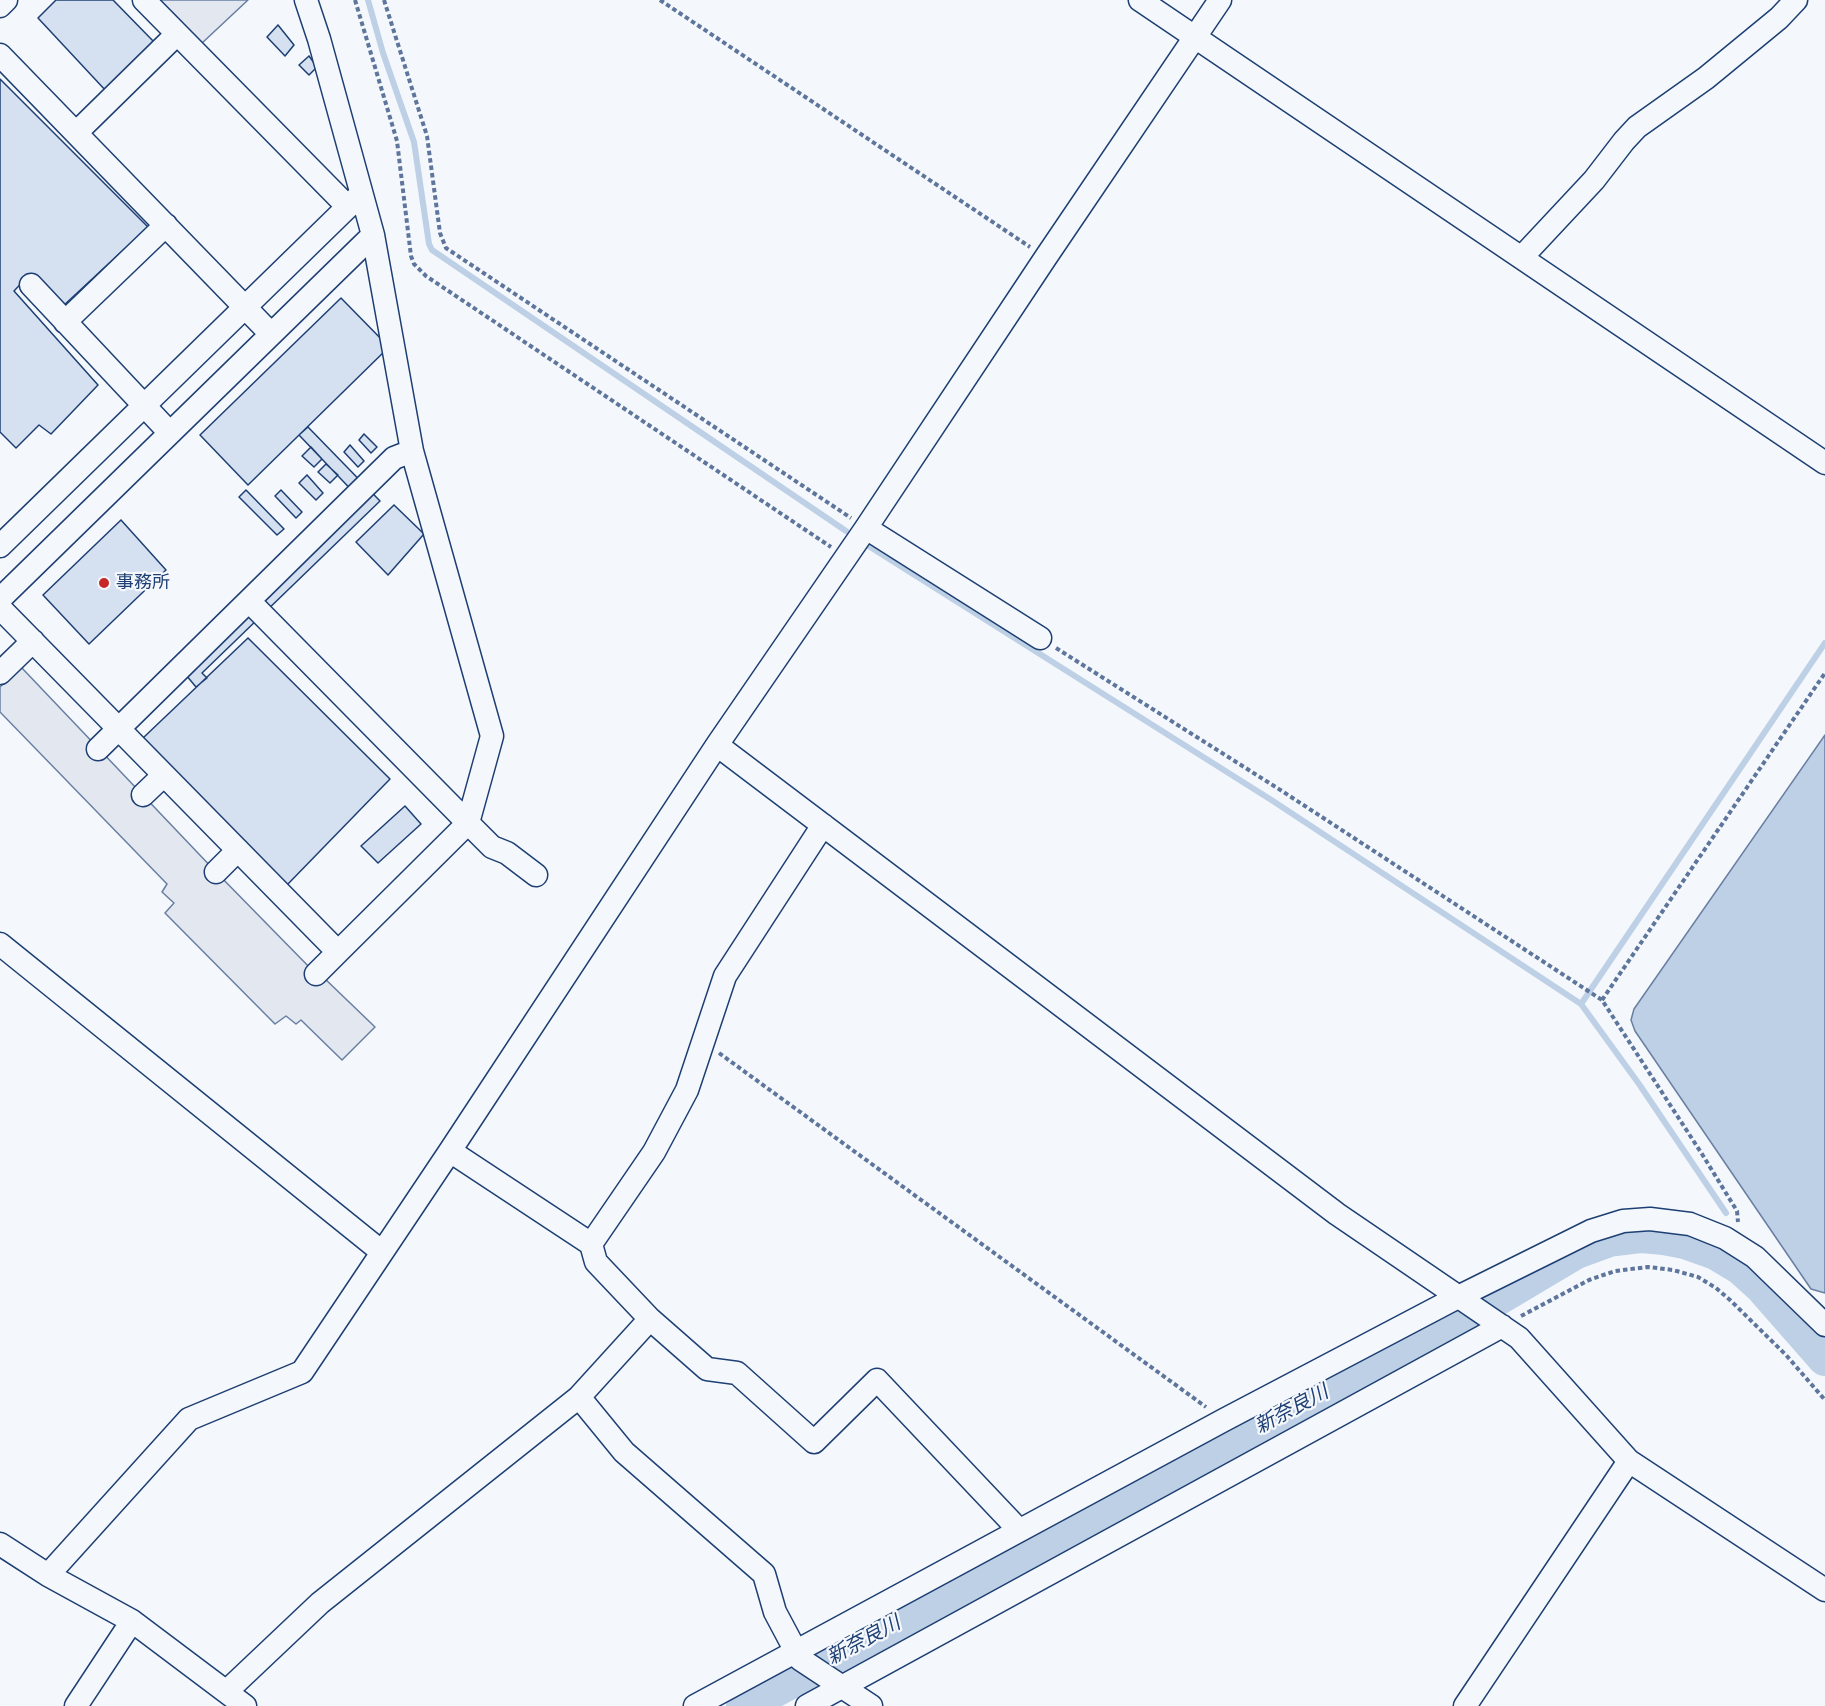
<!DOCTYPE html>
<meta charset="utf-8">
<style>
body{margin:0}
canvas{display:block;background:#f4f7fb}
</style>
<canvas width="1825" height="1706"></canvas>
<script>
const ctx = document.querySelector('canvas').getContext('2d');
ctx.lineJoin = 'round';
function fill(path, color) { ctx.fillStyle = color; ctx.fill(path, 'evenodd'); }
const poly = rows => new Path2D(rows.map(r => 'M' + r).join(''));
function trace(path, color, width, dash) { ctx.strokeStyle = color; ctx.lineWidth = width; ctx.lineCap = dash ? 'butt' : 'round'; ctx.setLineDash(dash || []); ctx.stroke(path); }
function drawText(font, color, halo, rows, align = 'center') {
  ctx.font = font + ' "Times New Roman","Noto Sans JP",serif'; ctx.lineWidth = 4.5; ctx.setLineDash([]); ctx.textBaseline = 'middle'; ctx.strokeStyle = halo; ctx.fillStyle = color; for (const [text, x, y, turn = 0] of rows) {
    ctx.save(); ctx.translate(x, y); ctx.rotate((+turn || 0) * Math.PI / 180); ctx.textAlign = isNaN(turn) ? turn : align; if (halo) ctx.strokeText(text, 0, 0); ctx.fillText(text, 0, 0); ctx.restore();
  }
}
const parking = poly([
 [158,0,248,0,201,44,158,0],
 [21,667,216,872,316,974,322,976,375,1027,342,1060,301,1020,296,1024,286,1016,275,1024,165,913,174,903,162,892,167,884,0,712,0,687,21,667]
]);
fill(parking, '#e3e8f0');
trace(parking, '#687fa3', 1.5);
const water = poly([
 [1825,735,1825,1293,1811,1289,1635,1031,1631,1020,1634,1009,1825,735]
]);
fill(water, '#bed0e5');
trace(water, '#687fa3', 1.5);
trace(poly([
 [368,0,383,53,414,142,429,244,432,250,846,531],
 [867,545,1273,801,1581,1004,1639,1084,1726,1213],
 [1581,1004,1825,643]
]), '#bed0e5', 6);
trace(poly([
 [744,1706,1465,1317,1576,1251,1609,1239,1642,1235,1664,1237,1685,1241,1716,1252,1741,1267,1761,1285,1825,1358]
]), '#bed0e5', 36);
const building = poly([
 [56,0,113,0,156,44,107,92,38,18,56,0],
 [278,25,294,45,285,56,267,37,278,25],
 [309,56,317,67,309,75,299,65,309,56],
 [0,79,148,227,62,307,30,274,14,291,98,385,51,434,39,425,16,448,0,432,0,79],
 [341,298,389,347,248,485,200,435,341,298],
 [308,427,380,501,202,673,207,678,196,687,186,675,361,500,299,435,308,427],
 [364,434,377,447,371,453,359,440,364,434],
 [350,445,364,461,358,467,344,452,350,445],
 [311,447,322,459,314,467,302,456,311,447],
 [326,464,338,475,330,483,318,472,326,464],
 [307,475,323,493,316,500,299,483,307,475],
 [246,490,284,529,277,535,239,497,246,490],
 [281,490,302,512,296,518,275,496,281,490],
 [394,505,424,534,388,575,356,542,394,505],
 [121,520,166,570,89,644,43,595,121,520],
 [248,638,390,779,287,885,143,738,248,638],
 [405,806,421,824,378,863,361,846,405,806]
]);
fill(building, '#d5e0f0');
trace(building, '#1d3f73', 1.5);
const minor = poly([
 [144,0,348,207],
 [306,0,319,39,373,235,412,451,492,736,468,823,492,847,507,853,536,875],
 [1140,0,1825,463],
 [0,6,6,0],
 [0,55,271,334],
 [76,133,177,34],
 [1522,257,1594,180,1624,141,1637,127,1706,78,1779,18,1796,0],
 [31,285,170,433],
 [65,322,166,225],
 [866,528,1040,638],
 [0,546,361,194],
 [0,599,373,235],
 [0,608,338,952,468,823,249,601],
 [0,673,33,641],
 [717,745,1337,1214,1519,1338,1629,1461,1825,1590],
 [98,749,394,458,412,451],
 [143,795,164,775],
 [216,872,238,850],
 [0,944,382,1252],
 [316,974,338,952],
 [591,1244,654,1152,687,1090,725,976,823,825],
 [650,1319,707,1369,737,1373,814,1442,877,1380,1019,1530],
 [579,1397,624,1452,764,1574,775,1612,800,1659,871,1706],
 [0,1544,48,1575,132,1621,245,1706],
 [48,1575,189,1419,302,1372,450,1151,717,745,866,528,1046,257,1220,0],
 [227,1691,320,1603,579,1397,650,1319,596,1262,591,1244,450,1151],
 [76,1706,132,1621],
 [695,1706,1224,1420,1458,1297,1591,1231,1623,1221,1650,1219,1690,1224,1725,1238,1755,1257,1825,1325],
 [807,1706,1502,1326],
 [1465,1706,1629,1461]
]);
trace(minor, '#1d3f73', 25);
trace(poly([
 [355,0,397,141,411,256,414,264,426,276,831,547],
 [384,0,427,136,440,233,446,248,851,518],
 [660,0,1030,247],
 [1056,648,1282,791,1602,1000,1702,1154,1737,1211,1738,1222],
 [1602,1000,1825,673],
 [719,1053,1206,1407],
 [1521,1316,1589,1280,1615,1271,1648,1267,1673,1270,1698,1277,1716,1288,1730,1300,1786,1355,1825,1400]
]), '#5e769c', 4, [4.5, 3]);
trace(minor, '#f4f7fb', 22);
for (const [x, y, r, color] of [
 [104,583,6,"#c62828"]
]) { const dot = new Path2D(); dot.arc(x, y, r, 0, 2 * Math.PI); ctx.fillStyle = color; ctx.fill(dot); trace(dot, '#f4f7fb', 2); }
drawText('18px', '#1d3f73', '#f4f7fb', [
 ["事務所",116,583]
], 'left');
drawText('italic 20px', '#1d3f73', '#f4f7fb', [
 ["新奈良川",1292,1410,-28],
 ["新奈良川",864,1641,-28]
]);
</script>
